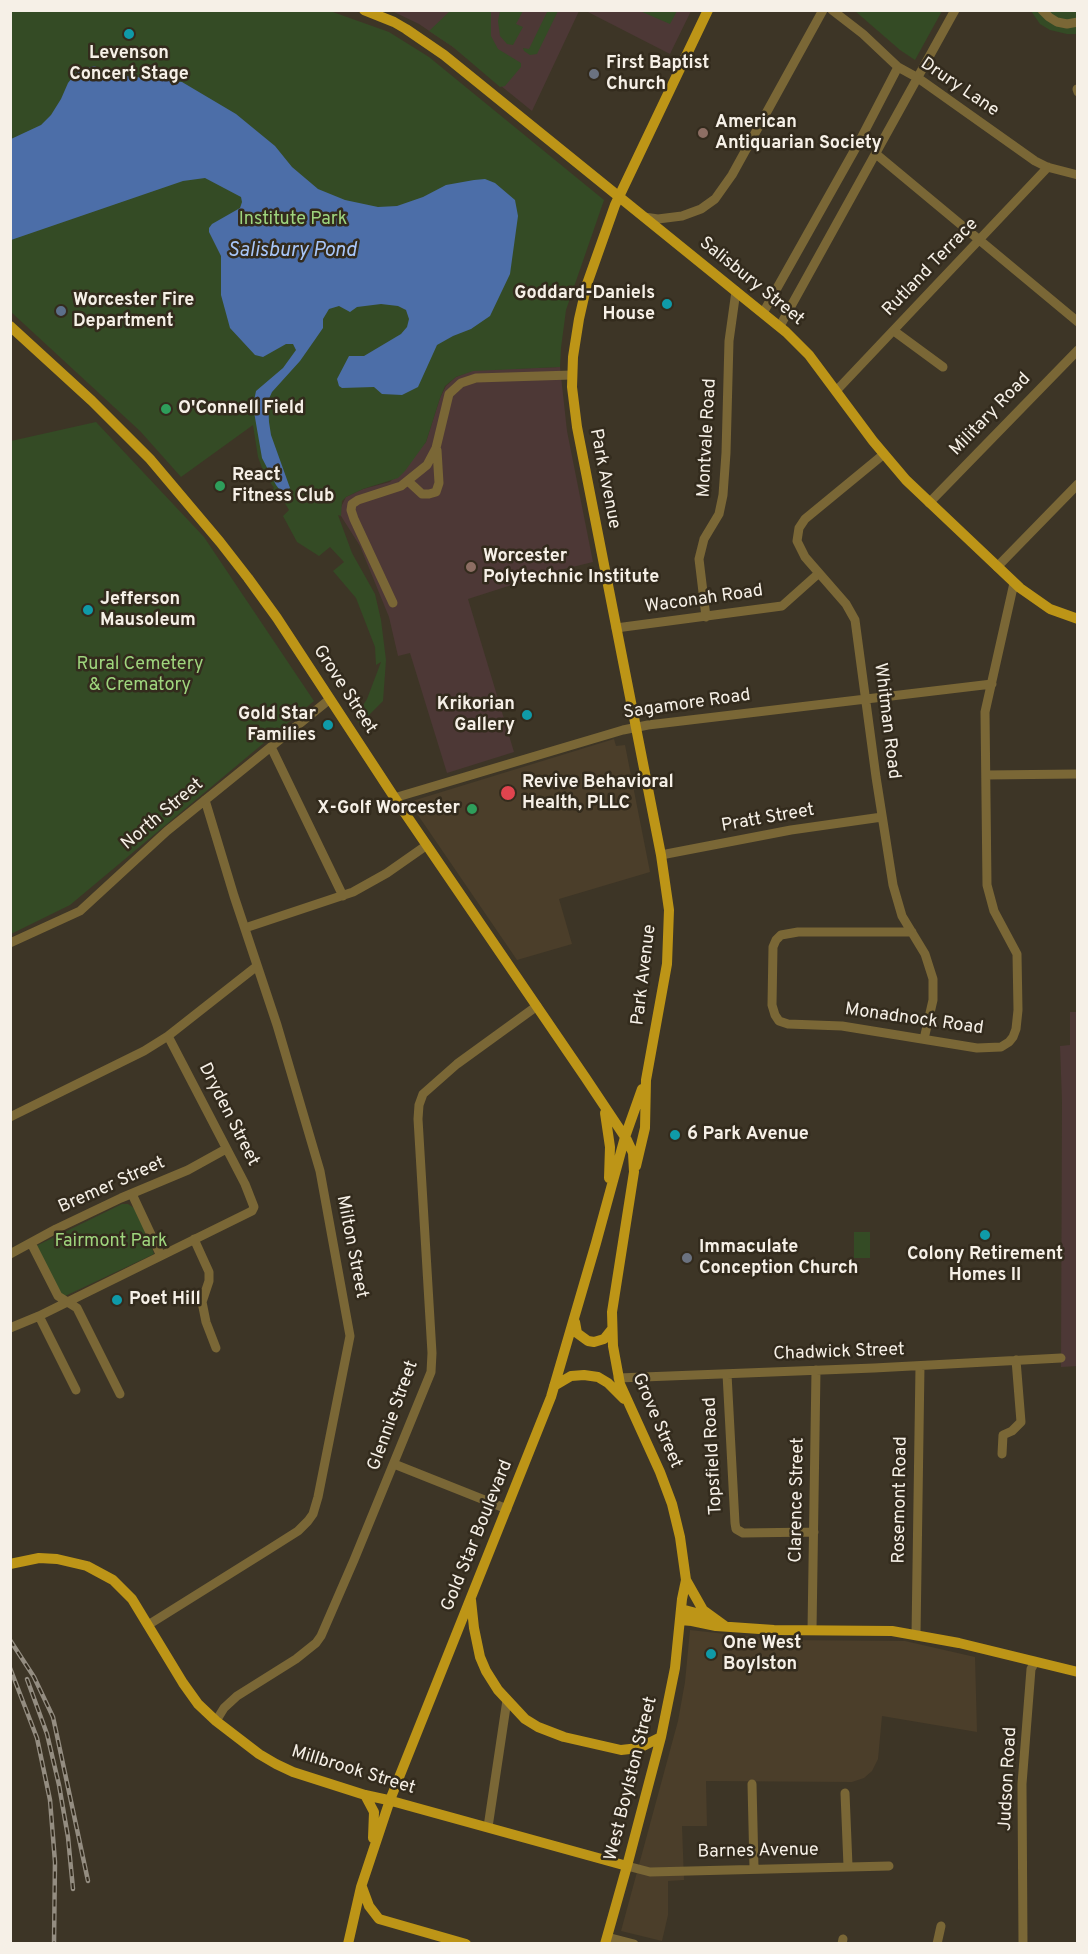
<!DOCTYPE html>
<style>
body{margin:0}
#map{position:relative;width:1088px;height:1954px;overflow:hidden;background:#3d3526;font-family:Overpass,sans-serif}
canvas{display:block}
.frame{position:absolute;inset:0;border:12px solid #f6f0e7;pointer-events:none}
</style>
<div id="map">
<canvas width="1088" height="1954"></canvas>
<div class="frame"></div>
</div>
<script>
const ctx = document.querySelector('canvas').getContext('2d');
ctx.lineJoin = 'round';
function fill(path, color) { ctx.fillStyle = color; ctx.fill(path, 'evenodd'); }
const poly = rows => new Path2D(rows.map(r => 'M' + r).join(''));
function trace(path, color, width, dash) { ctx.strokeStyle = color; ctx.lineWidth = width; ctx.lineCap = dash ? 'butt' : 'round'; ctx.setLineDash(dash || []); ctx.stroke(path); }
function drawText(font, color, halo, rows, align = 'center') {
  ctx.font = font + ' Overpass,sans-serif'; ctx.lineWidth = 5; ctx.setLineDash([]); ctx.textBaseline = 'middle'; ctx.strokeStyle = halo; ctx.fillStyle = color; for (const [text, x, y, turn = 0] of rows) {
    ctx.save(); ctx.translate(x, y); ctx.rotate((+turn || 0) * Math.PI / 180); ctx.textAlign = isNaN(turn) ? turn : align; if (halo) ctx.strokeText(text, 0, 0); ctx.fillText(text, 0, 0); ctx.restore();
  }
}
fill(poly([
 [614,739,616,746,625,745,650,872,559,899,572,944,517,960,409,802],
 [690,1630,780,1640,905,1641,975,1657,977,1732,882,1716,878,1759,872,1771,864,1778,852,1782,706,1781,707,1826,682,1826,684,1880,668,1881,668,1915,662,1941,621,1931,678,1721,685,1682]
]), '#4b3e2a');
fill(poly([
 [392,11,579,11,532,111,453,47,419,24],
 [586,11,691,11,670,54],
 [560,367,567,431,593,562,552,572,468,599,514,752,447,773,410,653,398,656,389,617,360,546,341,516,341,507,346,497,363,489,390,482,426,442,440,398,446,386,456,377,473,370],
 [1070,1012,1077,1012,1078,1366,1061,1367,1062,1101,1060,1046,1070,1045]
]), '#4d3836');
fill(poly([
 [548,10,558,11,537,54,530,55,524,51,523,48,529,49],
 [10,11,330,11,389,32,429,57,604,200,566,310,561,348,560,367,473,371,456,377,445,386,440,398,426,442,405,471,398,478,363,489,346,497,342,501,341,516,338,515,352,553,375,594,381,620,386,660,383,701,360,724,355,718,367,699,381,662,376,665,375,647,356,598,333,571,344,562,330,547,319,556,297,542,283,516,289,510,283,500,272,490,274,488,264,473,258,457,253,425,181,477,140,431,11,312],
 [450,11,491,11,491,36,498,49,521,63,521,67,505,86,500,87,453,47,429,31],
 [500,11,523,11,516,24,523,27,513,45,507,44,500,36,498,21],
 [640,11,677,10,677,11,670,24],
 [855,11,942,11,915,60,900,50],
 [1031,11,1077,11,1077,34,1067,34,1050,30,1040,24],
 [96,422,204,537,314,701,70,905,11,934,11,441],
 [122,1204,128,1204,134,1208,147,1233,154,1254,63,1297,36,1246],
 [854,1232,870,1232,870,1258,854,1258]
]), '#344b25');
fill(poly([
 [94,66,118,75,182,82,236,114,275,146,292,167,318,189,345,200,378,207,397,206,423,197,446,185,474,180,485,179,495,183,515,200,518,216,510,274,490,316,471,329,453,336,437,345,418,387,402,395,382,394,374,387,342,388,339,386,337,379,349,356,364,356,401,334,407,327,409,319,406,310,398,306,381,304,357,307,350,312,339,306,329,309,323,319,323,328,314,341,300,361,272,392,268,401,269,422,271,435,290,488,282,493,276,485,262,458,253,406,256,391,283,368,296,350,293,344,286,344,263,357,255,355,230,328,221,295,221,256,209,232,209,228,212,224,240,208,242,202,241,197,205,178,183,181,11,240,11,139,41,125,51,115,61,99,68,83,75,74,79,71]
]), '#4c6ea8');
trace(poly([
 [832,10,863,34,898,67,918,78,1035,161,1047,167,1078,175],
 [1042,10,1049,17,1057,22,1067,24,1078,22],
 [1077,89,1078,92],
 [876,154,1078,322],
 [644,217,658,219,682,216,701,209,715,199,732,175,823,10],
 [763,313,858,144,898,67],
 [780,326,955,10],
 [894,331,943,367],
 [836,391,1048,167],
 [884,454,805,519,799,528,797,541,805,557,846,604,855,620,876,777,893,885,902,916,925,954,933,979,933,1000,924,1039],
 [408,481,422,494,429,494,436,492,439,483,437,450],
 [929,503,1078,350],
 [997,567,1078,484],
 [393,603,354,519,351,510,352,504,358,500,401,486,427,465,436,448,449,394,461,383,476,378,572,375],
 [706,617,699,559,704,539,719,514,723,495,726,453,729,341,736,291],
 [616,628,782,606,819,573],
 [271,747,343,896],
 [986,775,1078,774],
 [394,798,623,730,648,725,992,684],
 [661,855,791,830,882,817],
 [245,928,353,892,387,873,427,845],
 [912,932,798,932,781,935,776,940,773,947,772,1005,775,1015,779,1021,788,1024,842,1026,977,1048,1001,1047,1009,1042,1013,1037,1016,1029,1018,1010,1017,954,994,911,987,885,985,712,1014,583],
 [10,943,80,911,167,831,330,699],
 [10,1117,144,1051,168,1036,257,966],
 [132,1194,161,1256],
 [194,1239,209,1272,209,1281,202,1302,206,1322,216,1348],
 [31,1243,58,1296,77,1308,120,1394],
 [10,1254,56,1229,121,1198,188,1170,226,1149],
 [39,1316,76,1390],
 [10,1328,39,1316,252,1211,254,1207,245,1184,168,1036],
 [727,1374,735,1523,736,1529,743,1533,814,1532],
 [618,1378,874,1368,1061,1358],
 [1002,1454,1003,1435,1012,1431,1021,1422,1016,1360],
 [394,1464,507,1509],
 [148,1625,268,1550,298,1531,308,1521,313,1514,318,1497,350,1336,320,1171,277,1025,234,896,205,800],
 [812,1630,816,1370],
 [916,1635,920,1366],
 [216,1721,224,1708,237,1696,296,1659,316,1643,321,1636,354,1560,431,1372,432,1353,418,1119,419,1105,423,1094,457,1064,537,1006],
 [752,1784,754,1868],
 [845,1793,848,1866],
 [488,1827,507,1700],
 [627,1866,650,1872,889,1866],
 [607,1937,634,1944],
 [842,1944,843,1939],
 [937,1944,941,1926],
 [1023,1944,1022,1784,1031,1669,1035,1662]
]), '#7a6736', 9);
trace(poly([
 [364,10,394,22,406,29,444,55,786,332,809,355,873,441,906,480,1020,588,1050,609,1078,619],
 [10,326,92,401,150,459,220,542,248,578,277,618,400,806,585,1077,627,1140,633,1153,634,1172,612,1312,613,1346,620,1384,660,1472,672,1504,680,1537,686,1580,682,1599,675,1668,661,1737,627,1866,605,1944],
 [605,1113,610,1147,609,1178],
 [636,1166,645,1128,646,1080,667,964,669,910,661,855,577,427,572,387,573,357,579,319,587,284,615,205,708,10],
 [575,1322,577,1333,588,1341,594,1342,604,1339,612,1329],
 [554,1386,571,1376,584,1375,598,1377,608,1383,624,1399],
 [10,1564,39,1558,57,1559,87,1566,113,1580,132,1599,183,1683,198,1704,216,1721,259,1754,276,1764,293,1772,365,1795,388,1800,627,1866],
 [686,1580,703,1610,725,1626],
 [471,1600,474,1628,480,1657,486,1671,498,1690,525,1719,538,1727,564,1737,621,1750,639,1748,661,1737],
 [681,1609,696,1613,709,1618],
 [680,1620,692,1621,716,1626,774,1630,892,1631,959,1643,1078,1672],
 [365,1795,374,1812,373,1838],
 [362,1887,369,1906,379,1919,466,1944],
 [348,1944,361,1887,390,1800,551,1397,596,1243,625,1137,642,1089]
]), '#bd9517', 10);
const rail = poly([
 [10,1640,34,1677,53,1717,88,1881],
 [10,1668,37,1738,50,1800,55,1862,54,1944],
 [27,1679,47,1734,59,1785,68,1837,73,1889]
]);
trace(rail, '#948d81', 4.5);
trace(rail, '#332b1d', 2, [7]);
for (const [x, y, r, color] of [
 [129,34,6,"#0f9aa8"],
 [594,74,6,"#6b7280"],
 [703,133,6,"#8d6e63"],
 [667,304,6,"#0f9aa8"],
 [61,311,6,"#5c6f8a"],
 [166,409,6,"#2e9e5b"],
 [220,486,6,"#2e9e5b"],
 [471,567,6,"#8d6e63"],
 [88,610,6,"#0f9aa8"],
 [527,715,6,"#0f9aa8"],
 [328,725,6,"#0f9aa8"],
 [508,793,8,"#e0444e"],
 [472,809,6,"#2e9e5b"],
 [675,1135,6,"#0f9aa8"],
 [985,1235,6,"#0f9aa8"],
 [687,1258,6,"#6b7280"],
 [117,1300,6,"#0f9aa8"],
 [711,1654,6,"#0f9aa8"]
]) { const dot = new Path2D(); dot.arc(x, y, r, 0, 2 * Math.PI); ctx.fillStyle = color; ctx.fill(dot); trace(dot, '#332b1d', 2); }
drawText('bold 18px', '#f6f0e7', '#332b1d', [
 ["Levenson",129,54,"center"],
 ["Concert Stage",129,75,"center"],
 ["First Baptist",606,64],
 ["Church",606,85],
 ["American",715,123],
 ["Antiquarian Society",715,144],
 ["Goddard-Daniels",655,294,"right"],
 ["House",655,315,"right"],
 ["Worcester Fire",73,301],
 ["Department",73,322],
 ["O'Connell Field",178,409],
 ["React",232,476],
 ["Fitness Club",232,497],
 ["Worcester",483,557],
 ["Polytechnic Institute",483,578],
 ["Jefferson",100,600],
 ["Mausoleum",100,621],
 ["Krikorian",515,705,"right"],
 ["Gallery",515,726,"right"],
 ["Gold Star",316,715,"right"],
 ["Families",316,736,"right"],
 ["Revive Behavioral",522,783],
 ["Health, PLLC",522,804],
 ["X-Golf Worcester",460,809,"right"],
 ["6 Park Avenue",687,1135],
 ["Immaculate",699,1248],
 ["Conception Church",699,1269],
 ["Colony Retirement",985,1255,"center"],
 ["Homes II",985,1276,"center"],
 ["Poet Hill",129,1300],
 ["One West",723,1644],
 ["Boylston",723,1665]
], 'left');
drawText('18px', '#f6f0e7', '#332b1d', [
 ["Drury Lane",959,88,34],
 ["Rutland Terrace",931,268,-46],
 ["Salisbury Street",751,282,39],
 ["Military Road",991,415,-46],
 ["Montvale Road",708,438,-87],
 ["Park Avenue",604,479,79],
 ["Waconah Road",704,600,-8],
 ["Grove Street",344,690,57],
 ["Sagamore Road",687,705,-8],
 ["Whitman Road",886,721,83],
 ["North Street",163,815,-40],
 ["Pratt Street",768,819,-10],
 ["Park Avenue",645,975,-83],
 ["Monadnock Road",914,1020,8],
 ["Dryden Street",228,1115,63],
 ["Bremer Street",112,1186,-24],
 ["Milton Street",351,1247,79],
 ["Chadwick Street",839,1353,-2],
 ["Glennie Street",394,1416,-70],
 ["Grove Street",656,1421,67],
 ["Topsfield Road",714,1456,-93],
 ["Clarence Street",798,1500,-89],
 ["Rosemont Road",901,1500,-89],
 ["Gold Star Boulevard",478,1536,-68],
 ["Millbrook Street",353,1771,17],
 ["West Boylston Street",632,1779,-76],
 ["Judson Road",1009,1779,-87],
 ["Barnes Avenue",758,1852,-1]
]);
drawText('18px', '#9fd57d', '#332b1d', [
 ["Institute Park",293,220],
 ["Rural Cemetery",140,665],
 ["& Crematory",140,686],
 ["Fairmont Park",111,1242]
]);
drawText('italic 20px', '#a8c6f8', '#332b1d', [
 ["Salisbury Pond",292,252]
]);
</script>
